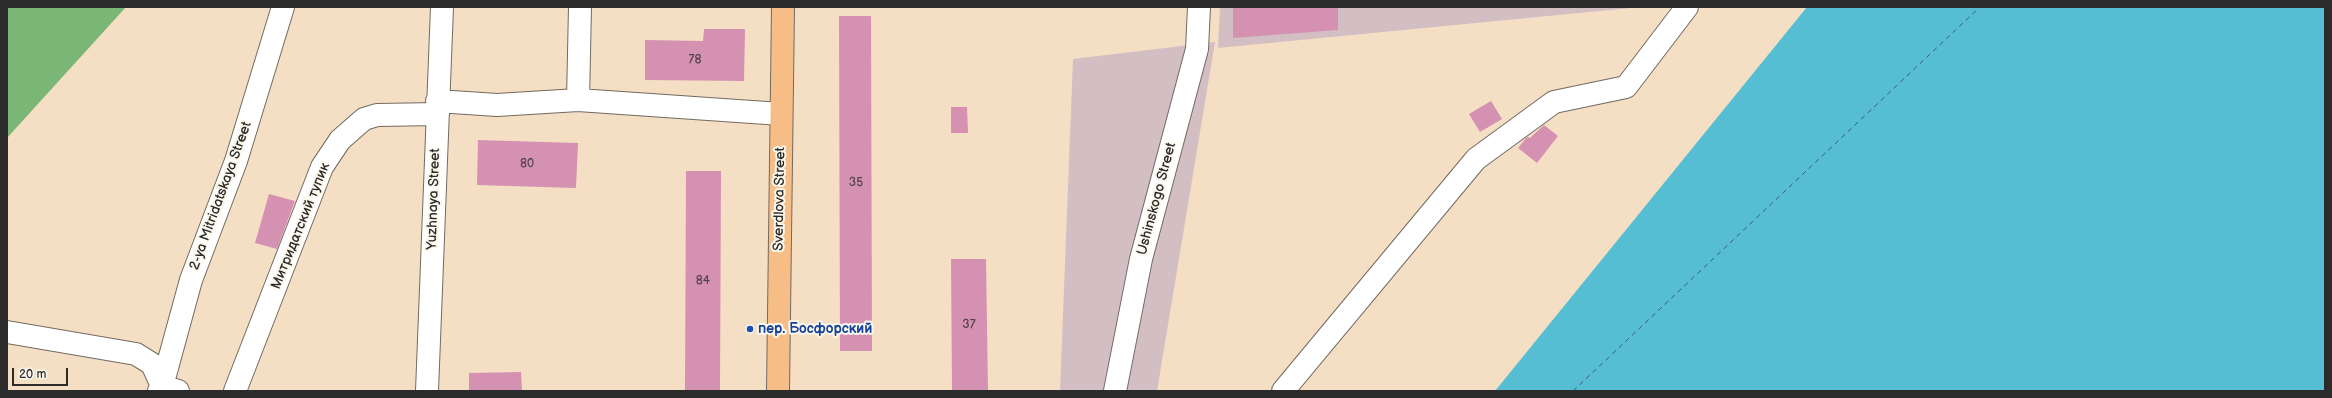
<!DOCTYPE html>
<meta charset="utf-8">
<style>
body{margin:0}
#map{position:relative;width:2332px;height:398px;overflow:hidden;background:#f5dfc4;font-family:"Balsamiq Sans",sans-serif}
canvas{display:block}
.frame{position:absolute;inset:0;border:8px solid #2b2b2b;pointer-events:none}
.scale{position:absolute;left:12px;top:368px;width:56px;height:18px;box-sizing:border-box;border:2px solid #2b2b2b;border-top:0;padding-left:5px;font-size:12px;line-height:14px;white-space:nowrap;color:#2b2b2b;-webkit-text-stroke:3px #fbf7ec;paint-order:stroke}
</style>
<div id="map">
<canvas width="2332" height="398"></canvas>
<div class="frame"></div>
<div class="scale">20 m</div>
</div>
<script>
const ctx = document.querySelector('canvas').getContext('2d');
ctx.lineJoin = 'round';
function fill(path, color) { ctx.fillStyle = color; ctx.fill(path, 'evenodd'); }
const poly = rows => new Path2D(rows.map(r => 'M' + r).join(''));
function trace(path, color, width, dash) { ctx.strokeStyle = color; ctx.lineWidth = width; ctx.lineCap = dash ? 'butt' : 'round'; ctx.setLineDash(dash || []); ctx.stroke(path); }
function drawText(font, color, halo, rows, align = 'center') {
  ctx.font = font + ' "Balsamiq Sans",sans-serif'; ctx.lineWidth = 4; ctx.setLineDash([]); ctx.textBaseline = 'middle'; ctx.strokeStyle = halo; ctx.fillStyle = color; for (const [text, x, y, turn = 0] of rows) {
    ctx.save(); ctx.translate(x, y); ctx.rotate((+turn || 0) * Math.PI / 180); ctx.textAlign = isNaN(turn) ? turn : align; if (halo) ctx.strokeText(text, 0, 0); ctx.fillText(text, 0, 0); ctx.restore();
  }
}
fill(poly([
 [1220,7,1641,7,1218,48],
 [1215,42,1157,391,1060,391,1073,59]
]), '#d2bec3');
fill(poly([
 [7,7,126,7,7,138]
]), '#7ab676');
fill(poly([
 [1807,7,2325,7,2325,391,1495,391]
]), '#56bed3');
trace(poly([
 [1573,391,1980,7]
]), '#3a5e66', 1, [5, 4]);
fill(poly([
 [1233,7,1338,7,1338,30,1233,38],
 [839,16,871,16,872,351,840,351],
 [704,29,745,29,744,81,645,80,645,40,703,41],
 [1491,101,1502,119,1480,132,1469,114],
 [951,107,967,107,968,133,951,133],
 [1544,125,1558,136,1537,163,1518,148,1527,137,1530,138],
 [478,140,578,143,576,188,477,185],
 [686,171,721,171,720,391,685,391],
 [269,194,295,201,277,249,255,243],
 [951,259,986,259,988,391,952,391],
 [521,372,522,391,469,391,469,373]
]), '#d491b2');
const minor = poly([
 [578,100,580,7],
 [437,101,497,105,578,100,781,114],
 [7,332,136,354,152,364,162,386,178,391],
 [159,391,162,386,191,280,236,161,283,7],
 [235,391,322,167,340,140,364,119,377,115,438,114],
 [427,391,442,7],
 [1115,391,1141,259,1197,49,1199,7],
 [1283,391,1476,159,1554,102,1626,87,1687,7]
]);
const major = poly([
 [778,391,783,7]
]);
trace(minor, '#726a61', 24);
trace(major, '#726a61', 24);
trace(minor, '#fff', 22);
trace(major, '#f6be86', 22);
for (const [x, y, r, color] of [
 [750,329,4,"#1a4fb4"]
]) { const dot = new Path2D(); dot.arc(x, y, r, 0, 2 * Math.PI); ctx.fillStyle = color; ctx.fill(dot); trace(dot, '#fbf7ec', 1.5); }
drawText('12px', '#55444d', null, [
 ["78",695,60],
 ["80",527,164],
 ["35",856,183],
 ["84",703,281],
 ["37",969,325]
]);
drawText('14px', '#2b2b2b', '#fbf7ec', [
 ["2-ya Mitridatskaya Street",221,196,-70],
 ["Yuzhnaya Street",434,199,-88],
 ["Sverdlova Street",780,199,-89],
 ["Ushinskogo Street",1157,199,-75],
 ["Митридатский тупик",301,226,-68]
]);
drawText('bold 14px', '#164399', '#fbf7ec', [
 ["пер. Босфорский",758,329]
], 'left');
</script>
